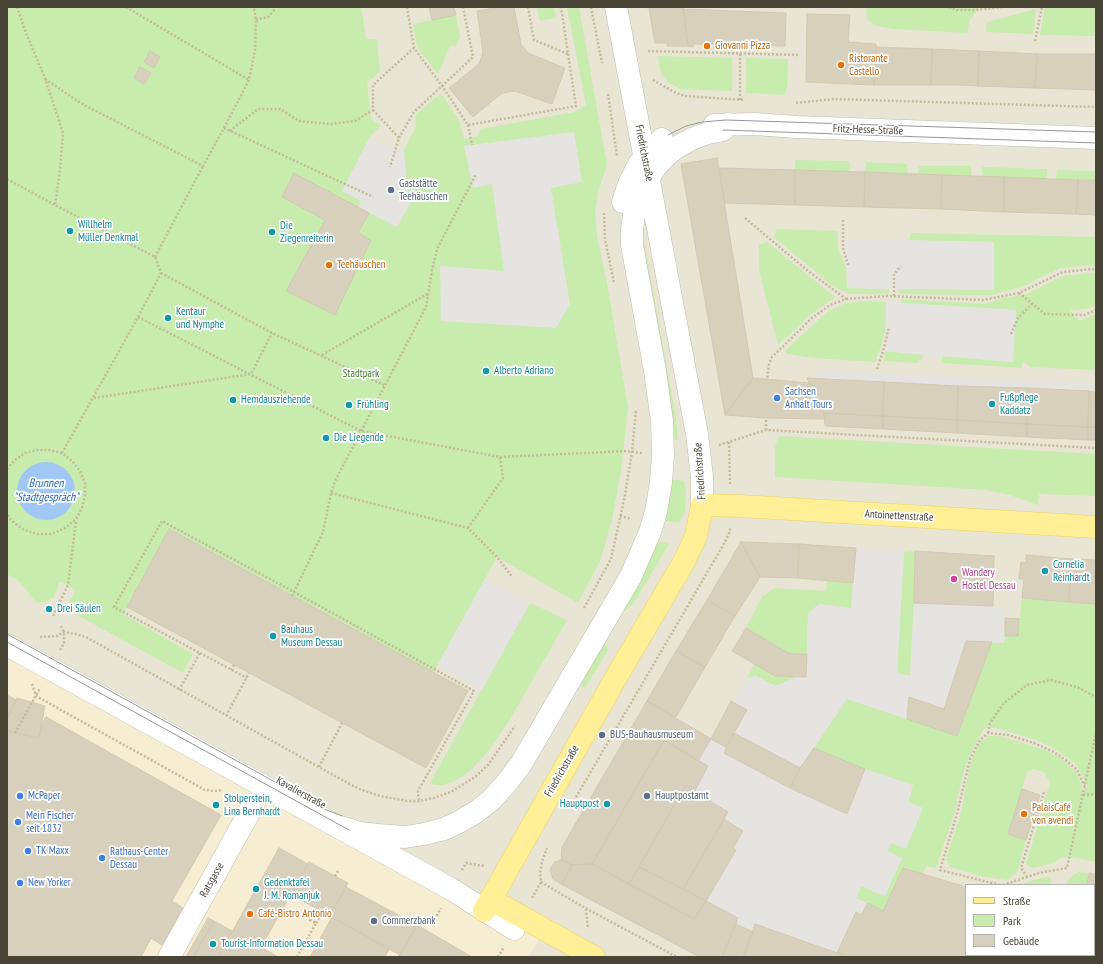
<!DOCTYPE html>
<meta charset="utf-8">
<style>
body{margin:0}
#map{position:relative;width:1103px;height:964px;overflow:hidden;background:#f5f2e8;font-family:"PT Sans Narrow",sans-serif}
canvas{display:block}
.frame{position:absolute;inset:0;border:8px solid #484436;pointer-events:none}
.legend{position:absolute;left:965px;top:884px;width:130px;height:72px;box-sizing:border-box;background:#fff;border:1px solid #b6b4af;margin:0;padding:5px 7px;list-style:none;font-size:12px;color:#484436}
.legend li{display:flex;align-items:center;gap:8px;height:20px}
.legend b{width:20px;border:1px solid #b6b4af}
</style>
<div id="map">
<canvas width="1103" height="964"></canvas>
<div class="frame"></div>
<ul class="legend">
<li><b style="height:5px;background:#ffef96"></b>Straße</li>
<li><b style="height:11px;background:#c8ebae"></b>Park</li>
<li><b style="height:11px;background:#d7d0bc"></b>Gebäude</li>
</ul>
</div>
<script>
const ctx = document.querySelector('canvas').getContext('2d');
ctx.lineJoin = 'round';
function fill(path, color) { ctx.fillStyle = color; ctx.fill(path, 'evenodd'); }
const poly = rows => new Path2D(rows.map(r => 'M' + r).join(''));
function trace(path, color, width, dash) { ctx.strokeStyle = color; ctx.lineWidth = width; ctx.lineCap = dash ? 'butt' : 'round'; ctx.setLineDash(dash || []); ctx.stroke(path); }
function drawText(font, color, halo, rows, align = 'center') {
  ctx.font = font + ' "PT Sans Narrow",sans-serif'; ctx.lineWidth = 3.5; ctx.setLineDash([]); ctx.textBaseline = 'middle'; ctx.strokeStyle = halo; ctx.fillStyle = color; for (const [text, x, y, turn = 0] of rows) {
    ctx.save(); ctx.translate(x, y); ctx.rotate((+turn || 0) * Math.PI / 180); ctx.textAlign = isNaN(turn) ? turn : align; if (halo) ctx.strokeText(text, 0, 0); ctx.fillText(text, 0, 0); ctx.restore();
  }
}
fill(poly([
 [7,7,1096,7,1096,957,7,957],
 [966,885,1094,885,1094,955,966,955]
]), '#e9e5d5');
fill(poly([
 [7,637,541,935,529,957,7,957]
]), '#f7edd2');
fill(poly([
 [7,7,361,7,366,39,377,39,380,72,367,83,371,119,381,125,369,138,403,151,416,127,415,115,441,93,459,120,464,139,479,136,480,129,575,112,586,105,567,7,579,7,607,165,598,192,595,213,597,236,608,289,628,407,621,471,612,520,600,561,578,603,497,557,433,673,169,529,123,614,193,654,183,673,66,609,76,590,59,581,58,587,53,598,45,602,38,603,33,599,27,590,17,580,7,574],
 [537,7,554,7,556,18,540,21],
 [868,7,980,7,970,19,967,33,894,29,877,26,868,20,866,11],
 [1045,7,1096,7,1096,36,1040,35],
 [1036,9,1033,34,986,32,987,22],
 [456,15,460,37,455,47,450,46,438,74,417,47,413,24],
 [658,56,732,58,732,91,680,89,668,82,661,74],
 [746,58,788,59,787,89,784,95,746,93],
 [795,160,850,161,850,172,795,170],
 [866,162,907,164,908,174,865,172],
 [919,166,971,166,971,176,918,174],
 [982,167,1047,169,1047,179,982,177],
 [1057,170,1096,171,1096,180,1056,179],
 [777,229,838,231,838,250,846,267,847,288,889,289,889,294,850,294,834,287,774,237],
 [911,233,1096,237,1096,266,1092,265,1061,268,1023,286,992,295,900,294,898,289,994,290,994,242,909,240],
 [767,242,835,297,810,315,778,345,759,270,759,245],
 [642,245,645,246,676,418,678,440,670,440],
 [1091,273,1096,274,1096,305,1090,308,1076,310,1069,309,1079,321,1096,314,1096,370,1030,367,1023,361,1022,368,942,363,942,356,1013,362,1016,310,901,303,901,299,986,304,999,299,1026,294,1063,276],
 [862,301,886,302,886,327,882,344,875,362,815,358,787,354,785,351,828,311,843,304],
 [885,351,924,355,918,363,884,361],
 [779,436,1096,454,1096,496,1039,494,1038,505,1010,495,986,490,775,477,775,447],
 [669,479,684,481,686,489,685,512,679,523,661,520],
 [656,541,669,544,633,604,622,613,617,613],
 [915,551,914,603,910,676,897,673,904,552],
 [827,581,853,583,851,609,819,604,808,613,807,654,790,654,746,628,762,597,774,588,826,591],
 [1022,598,1096,604,1096,794,1091,798,1096,798,1096,862,1076,858,1063,857,1050,864,1031,868,1026,864,1050,782,1044,772,1033,769,1027,772,1008,834,1026,840,1017,872,1007,880,985,877,950,867,946,859,962,809,970,765,978,745,988,736,1000,736,1048,751,1064,761,1077,773,1082,786,1082,791,1088,787,1076,764,1055,749,1036,740,1009,732,995,728,984,728,968,759,962,779,954,815,936,868,926,866,923,874,903,868,883,911,856,898,861,886,885,896,902,858,887,852,891,843,906,848,922,809,908,802,913,785,865,769,814,748,847,699,957,736,992,642,1004,643,1005,636,1018,636],
 [530,603,567,620,509,721,489,750,471,770,462,777,452,782,442,785,435,785,430,783],
 [602,640,606,644,608,650,585,688,576,683],
 [755,664,775,676,797,677,775,686,756,676,747,678],
 [1078,872,1090,873,1086,885,1066,885,1069,878],
 [1049,877,1052,880,1051,885,1017,885,1041,878]
]), '#c8ebae');
fill(poly([
 [574,132,582,182,551,188,570,304,556,328,441,321,440,266,504,271,492,184,473,188,464,146],
 [369,138,404,151,407,182,402,187,416,194,397,227,358,207,361,201,342,191],
 [845,239,994,242,994,290,847,288],
 [886,302,1016,310,1013,362,885,351],
 [818,370,1096,384,1096,392,818,379],
 [856,548,904,552,897,673,910,676,914,603,1006,607,1004,643,966,641,944,709,909,698,907,719,847,699,800,768,734,733,747,710,731,701,747,678,756,676,775,686,797,677,806,677,808,613,819,604,851,608],
 [485,579,530,603,482,690,437,666],
 [711,739,726,747,724,753,790,788,846,814,865,769,913,785,908,802,923,808,906,849,891,843,887,851,902,858,884,896,861,886,856,898,868,903,861,915,855,913,837,953,755,925,753,932,736,924,738,918,706,901,736,850,733,848,743,831,724,819,728,812,694,792,698,761],
 [1094,937,1096,938,1096,948,1094,957,1077,957,1078,955,1094,955]
]), '#e6e4e0');
fill(poly([
 '17 491a29 29 0 1 1 58 0a29 29 0 1 1-58 0Z'
]), '#a1c7f4');
const building = poly([
 [429,7,454,7,456,15,432,20,429,7],
 [501,7,514,7,521,44,528,53,565,68,552,104,515,91,502,93,473,117,449,88,479,64,483,52,477,11,501,7],
 [647,7,683,7,688,46,667,46,668,43,655,43,649,8,647,8,647,7],
 [683,9,786,13,785,46,693,44,693,47,688,46,683,9],
 [807,14,850,15,848,42,876,44,874,85,806,82,807,14],
 [876,47,932,49,931,85,874,85,876,47],
 [932,49,979,51,978,86,959,85,931,85,932,49],
 [150,51,160,57,154,68,144,62,150,51],
 [979,51,1037,54,1035,88,978,86,979,51],
 [1037,54,1096,54,1096,90,1035,88,1037,54],
 [140,67,151,73,144,84,134,78,140,67],
 [717,158,753,378,725,415,681,164,717,158],
 [719,168,795,170,795,205,725,203,719,168],
 [795,170,865,172,864,207,795,205,795,170],
 [865,172,942,175,941,209,864,207,865,172],
 [294,173,369,213,358,233,371,240,335,315,286,291,325,220,282,197,294,173],
 [942,175,1004,177,1004,212,941,209,942,175],
 [1004,177,1078,180,1076,214,1004,212,1004,177],
 [1078,180,1096,180,1096,215,1076,214,1078,180],
 [753,378,809,383,824,413,825,419,766,418,725,415,753,378],
 [807,378,884,382,883,416,824,413,807,378],
 [884,382,958,386,957,420,883,416,884,382],
 [958,386,1028,388,1027,424,957,420,958,386],
 [1028,388,1089,391,1088,427,1027,424,1028,388],
 [1089,391,1096,392,1096,427,1088,427,1089,391],
 [824,413,883,416,883,429,825,426,824,413],
 [883,416,957,420,957,433,883,429,883,416],
 [957,420,1027,424,1027,437,957,433,957,420],
 [1027,424,1088,427,1088,440,1027,437,1027,424],
 [1088,427,1096,427,1096,440,1088,440,1088,427],
 [169,529,468,691,426,768,127,607,169,529],
 [741,542,760,577,735,616,707,600,741,542],
 [741,542,799,544,798,578,760,577,741,542],
 [799,544,856,548,853,583,798,578,799,544],
 [915,551,994,556,993,606,914,603,915,551],
 [1026,555,1071,559,1069,602,1022,598,1024,579,1019,579,1021,562,1026,563,1026,555],
 [1071,559,1096,560,1096,604,1069,602,1071,559],
 [707,600,735,616,705,667,676,651,707,600],
 [1005,618,1019,619,1018,636,1005,636,1005,618],
 [746,628,790,654,807,654,806,677,775,676,732,651,746,628],
 [966,641,992,642,957,736,907,719,909,697,944,709,966,641],
 [676,651,705,667,676,717,647,701,676,651],
 [7,695,16,700,7,719,7,695],
 [17,698,45,706,39,738,7,731,7,719,17,698],
 [647,701,711,739,698,761,664,740,592,864,572,865,561,860,562,847,647,701],
 [731,701,747,710,726,747,711,739,731,701],
 [46,717,221,815,172,901,183,908,162,945,151,938,141,957,7,957,7,731,39,738,42,724,46,717],
 [734,733,800,768,790,788,724,753,734,733],
 [664,740,708,766,694,792,685,786,629,884,592,864,664,740],
 [814,748,865,769,847,814,790,788,800,768,814,748],
 [685,786,728,812,683,889,639,867,685,786],
 [1022,789,1040,795,1026,840,1008,834,1022,789],
 [724,819,743,831,733,848,736,850,706,901,683,889,724,819],
 [279,848,308,864,261,947,278,957,218,957,279,848],
 [561,860,572,865,563,883,561,884,553,879,550,870,555,862,561,860],
 [309,862,348,883,330,916,290,894,309,862],
 [592,864,694,919,706,901,738,918,722,957,700,957,561,884,563,883,572,865,592,864],
 [639,867,706,901,694,919,629,884,639,867],
 [903,868,966,887,966,955,972,955,972,957,849,957,837,953,856,912,861,915,868,903,883,911,903,868],
 [1090,873,1096,875,1096,905,1094,904,1094,885,1086,885,1090,873],
 [346,887,417,925,400,955,330,916,346,887],
 [332,917,389,949,385,957,310,957,332,917],
 [208,918,214,921,193,957,186,957,208,918],
 [214,921,232,931,218,957,193,957,214,921],
 [736,924,753,932,743,957,722,957,736,924],
 [755,924,837,953,849,957,743,957,755,924],
 [417,925,472,957,403,957,400,955,417,925]
]);
fill(building, '#d7d0bc');
trace(building, '#d2c9af', 1);
const minor = poly([
 [616,7,697,434,702,477,702,505],
 [714,125,754,124,797,127,1096,138],
 [623,202,629,184,639,164,662,139],
 [7,645,451,889,514,929],
 [337,826,360,833,378,835,405,837,424,834,444,829,459,822,476,812,491,800,505,785,521,764,631,576,650,532,656,512,661,482,663,455,662,421,655,371,632,245,632,230,634,215,636,203,645,184,657,165,667,155,677,147,694,138,708,133,723,130,728,124],
 [169,957,254,804]
]);
const major = poly([
 [490,899,594,957],
 [484,911,618,674,685,560,696,536,702,505,740,506,1096,527]
]);
trace(minor, '#c1bcaa', 23);
trace(major, '#ead360', 23);
trace(poly([
 [17,7,26,33,45,78,63,133,60,170,55,205,155,257,161,273,138,317,62,453],
 [126,7,249,80],
 [407,7,414,48,442,86,468,125,576,106,561,7],
 [528,7,534,40,568,54],
 [591,7,602,63],
 [949,7,957,10,975,10,1002,7],
 [256,20,268,17,275,9,275,7],
 [1035,41,1042,7],
 [648,51,799,55],
 [45,79,82,104,203,166,224,128,373,197],
 [653,80,672,91,684,96,745,100],
 [608,94,617,156],
 [740,100,740,53],
 [796,103,834,99,1096,107],
 [373,110,399,138,390,167],
 [468,125,472,145],
 [224,128,249,80,255,50,256,20,254,7],
 [230,131,258,109,280,109,299,121,330,124,355,121,373,110,373,85,414,48],
 [399,138,413,113,473,57,463,7],
 [7,179,55,205],
 [604,213,605,239,614,283],
 [745,218,808,271,846,299,830,305,812,318,772,357,769,364,767,380],
 [843,220,843,248,848,265],
 [155,257,203,166],
 [161,273,272,333,384,385],
 [1019,293,1045,314,1084,315,1096,310],
 [894,296,894,274,901,266],
 [846,299,887,296,983,300,1019,293,1063,272,1092,269,1096,270],
 [138,317,361,431,500,457,627,451,642,453],
 [1011,334,1018,318,1032,304],
 [322,355,429,293],
 [877,369,884,348,889,327],
 [94,398,251,374,272,333],
 [766,430,766,418],
 [729,442,730,485],
 [719,445,766,430,1096,448],
 [7,469,15,460,25,453,37,450,49,450,62,453,72,461,80,471,85,483,85,496,82,508,76,519,65,528,52,534,37,534,24,530,12,521,7,514],
 [331,493,468,528,497,557,512,577],
 [620,516,632,519],
 [468,528,503,478,500,457],
 [292,596,323,532,331,493,336,479,426,307,432,270,437,249,476,174],
 [584,608,611,559,625,495,632,452,636,410],
 [53,616,68,585,76,520],
 [40,637,57,636,64,632,76,634,86,637,326,771,359,789,380,796,407,801,419,801,434,798,451,792,475,777,488,765,515,726],
 [60,650,64,644,64,632,61,626],
 [200,653,247,678],
 [231,670,234,665],
 [32,684,36,696,205,790,214,791,223,790],
 [179,690,200,653,114,607,162,521,294,592,474,691,418,791,419,801],
 [226,716,249,673],
 [15,733,40,688],
 [988,733,990,723,1004,703,1027,685,1051,680,1077,687,1096,697],
 [319,767,342,723],
 [1083,795,1096,794],
 [572,804,725,542,730,531,730,528],
 [462,870,466,863,485,866],
 [335,876,338,871],
 [1027,877,1021,868,1044,792],
 [541,882,585,908,677,957],
 [1000,885,940,870,957,814,970,759,980,740,988,733,1008,735,1034,743,1054,752,1067,761,1077,770,1085,787],
 [1003,885,1039,873,1067,868,1096,733],
 [532,898,541,882,540,874,542,862,547,848],
 [586,909,588,929],
 [316,923,323,912],
 [433,923,441,908],
 [417,925,421,917],
 [1029,955,1032,956],
 [297,957,316,923,310,920,316,909],
 [399,957,400,955],
 [498,957,504,947],
 [993,957,997,955]
]), '#c3ba9a', 2.5, [2, 2]);
trace(minor, '#fff', 22);
trace(major, '#ffef96', 22);
trace(poly([
 [723,130,1096,143],
 [668,135,686,126,702,122,726,120,1096,132],
 [7,634,324,809,342,816],
 [7,642,349,830]
]), '#979797', 1);
for (const [x, y, r, color] of [
 [707,46,4,"#e8710a"],
 [841,65,4,"#e8710a"],
 [391,190,4,"#5c6f8a"],
 [70,231,4,"#0f9aa8"],
 [272,232,4,"#0f9aa8"],
 [329,265,4,"#e8710a"],
 [168,318,4,"#0f9aa8"],
 [486,371,4,"#0f9aa8"],
 [777,398,4,"#3f7fe0"],
 [233,400,4,"#0f9aa8"],
 [992,404,4,"#0f9aa8"],
 [349,405,4,"#0f9aa8"],
 [326,438,4,"#0f9aa8"],
 [1045,571,4,"#0f9aa8"],
 [954,579,4,"#d1479c"],
 [49,609,4,"#0f9aa8"],
 [273,636,4,"#0f9aa8"],
 [602,735,4,"#5c6f8a"],
 [20,796,4,"#3f7fe0"],
 [647,796,4,"#5c6f8a"],
 [607,804,4,"#0f9aa8"],
 [216,805,4,"#0f9aa8"],
 [1024,814,4,"#e8710a"],
 [18,822,4,"#3f7fe0"],
 [28,851,4,"#3f7fe0"],
 [102,858,4,"#3f7fe0"],
 [20,883,4,"#3f7fe0"],
 [256,889,4,"#0f9aa8"],
 [250,914,4,"#e8710a"],
 [374,921,4,"#5c6f8a"],
 [213,944,4,"#0f9aa8"]
]) { const dot = new Path2D(); dot.arc(x, y, r, 0, 2 * Math.PI); ctx.fillStyle = color; ctx.fill(dot); trace(dot, '#fff', 1.5); }
drawText('11px', '#c56008', '#fff', [
 ["Giovanni Pizza",715,46],
 ["Ristorante",849,59],
 ["Castello",849,72],
 ["Teehäuschen",337,265],
 ["PalaisCafé",1032,808],
 ["von avendi",1032,821],
 ["Café-Bistro Antonio",258,914]
], 'left');
drawText('11px', '#484436', '#fff', [
 ["Fritz-Hesse-Straße",868,130,2],
 ["Friedrichstraße",644,153,79],
 ["Friedrichstraße",700,471,-94],
 ["Antoinettenstraße",899,516,3],
 ["Friedrichstraße",562,771,-60],
 ["Kavalierstraße",301,793,29],
 ["Ratsgasse",212,880,-61]
]);
drawText('11px', '#4e5e75', '#fff', [
 ["Gaststätte",399,184],
 ["Teehäuschen",399,197],
 ["BUS-Bauhausmuseum",610,735],
 ["Hauptpostamt",655,796],
 ["Commerzbank",382,921]
], 'left');
drawText('11px', '#0d838f', '#fff', [
 ["Willhelm",78,225],
 ["Müller Denkmal",78,238],
 ["Die",280,226],
 ["Ziegenreiterin",280,239],
 ["Kentaur",176,312],
 ["und Nymphe",176,325],
 ["Alberto Adriano",494,371],
 ["Fußpflege",1000,398],
 ["Kaddatz",1000,411],
 ["Hemdausziehende",241,400],
 ["Frühling",357,405],
 ["Die Liegende",334,438],
 ["Cornelia",1053,565],
 ["Reinhardt",1053,578],
 ["Drei Säulen",57,609],
 ["Bauhaus",281,630],
 ["Museum Dessau",281,643],
 ["Stolperstein,",224,799],
 ["Lina Bernhardt",224,812],
 ["Hauptpost",599,804,"right"],
 ["Gedenktafel",264,883],
 ["J. M. Romanjuk",264,896],
 ["Tourist-Information Dessau",221,944]
], 'left');
drawText('11px', '#3b7e25', '#fff', [
 ["Stadtpark",361,374]
]);
drawText('11px', '#366cbe', '#fff', [
 ["Sachsen",785,392],
 ["Anhalt Tours",785,405],
 ["McPaper",28,796],
 ["Mein Fischer",26,816],
 ["seit 1832",26,829],
 ["TK Maxx",36,851],
 ["Rathaus-Center",110,852],
 ["Dessau",110,865],
 ["New Yorker",28,883]
], 'left');
drawText('11px', '#b23c85', '#fff', [
 ["Wandery",962,573],
 ["Hostel Dessau",962,586]
], 'left');
drawText('italic 12px', '#286abb', '#fff', [
 ["Brunnen",46,484],
 ["\"Stadtgespräch\"",46,498]
]);
</script>
